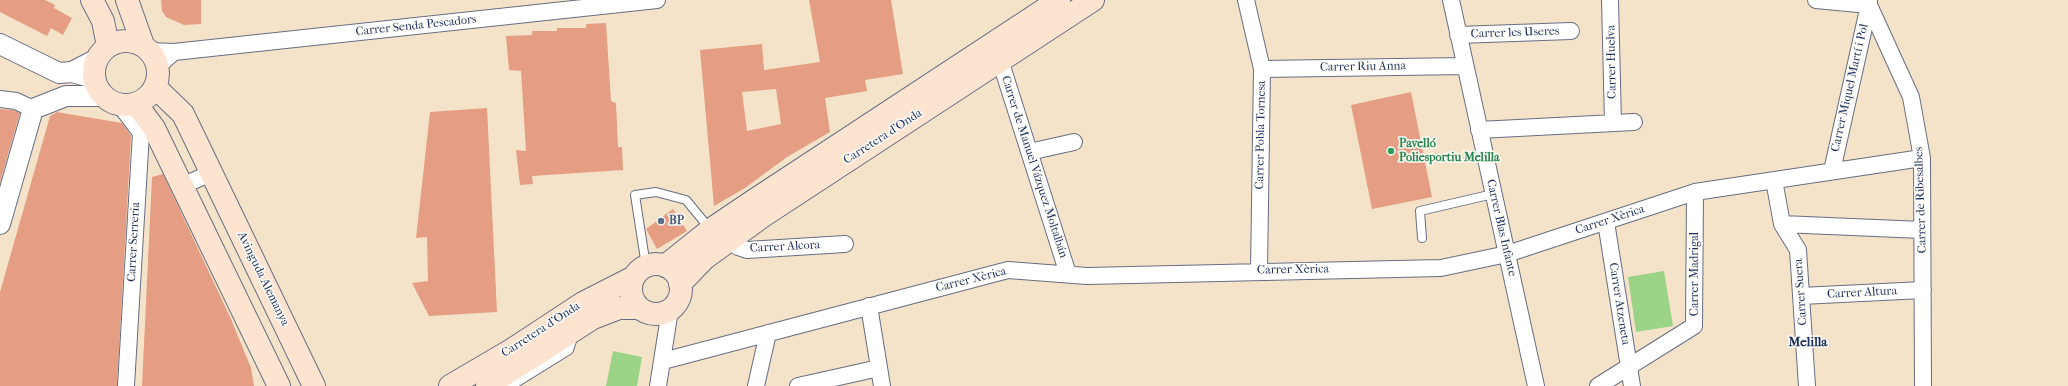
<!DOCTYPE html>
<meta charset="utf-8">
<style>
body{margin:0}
canvas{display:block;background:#f4e3c9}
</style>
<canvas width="2068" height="386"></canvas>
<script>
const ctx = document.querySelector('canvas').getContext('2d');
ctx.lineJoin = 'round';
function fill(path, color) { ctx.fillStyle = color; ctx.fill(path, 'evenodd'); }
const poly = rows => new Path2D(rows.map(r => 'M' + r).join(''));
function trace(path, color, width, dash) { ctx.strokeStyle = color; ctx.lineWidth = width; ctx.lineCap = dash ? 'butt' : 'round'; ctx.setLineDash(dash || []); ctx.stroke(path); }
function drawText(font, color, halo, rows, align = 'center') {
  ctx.font = font + ' "IM FELL French Canon",serif'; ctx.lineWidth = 3; ctx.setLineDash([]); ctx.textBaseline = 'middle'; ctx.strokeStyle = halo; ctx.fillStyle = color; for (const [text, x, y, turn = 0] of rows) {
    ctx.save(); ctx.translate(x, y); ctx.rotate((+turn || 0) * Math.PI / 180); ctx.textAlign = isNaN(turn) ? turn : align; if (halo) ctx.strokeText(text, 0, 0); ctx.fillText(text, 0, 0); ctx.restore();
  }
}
fill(poly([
 [1664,271,1673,326,1636,332,1628,277],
 [613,351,642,357,637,386,606,386]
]), '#9bd487');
fill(poly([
 [0,0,45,0,55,5,54,8,72,18,63,35,51,28,47,36,0,12],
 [161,0,201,0,201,24,184,25,166,17,162,11],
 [809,0,891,0,903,74,865,80,867,91,825,98,830,132,787,157,745,188,714,206,700,50,762,44,764,70,820,62],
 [776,89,781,124,747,131,742,92],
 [606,23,611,101,616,103,618,147,622,147,623,170,532,176,533,184,520,185,516,150,526,151,521,71,509,70,506,36,532,35,532,31,557,31,557,28,586,28,586,24],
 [1411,92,1432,197,1372,209,1351,105],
 [487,108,497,312,429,316,412,283,428,281,427,237,416,238,430,112],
 [0,109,13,110,20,113,0,182],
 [57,112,122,123,131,136,117,386,0,386,0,292,50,116],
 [163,174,231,319,251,368,254,386,142,386,152,177],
 [673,209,687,231,657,249,646,229]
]), '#e59e83');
const service = poly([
 [1422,238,1420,211,1493,194],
 [646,266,635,195,656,192,686,200,710,229],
 [511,386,569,350,574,335]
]);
const minor = poly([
 [1246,0,1262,69,1259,271],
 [1451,0,1536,386],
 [1610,0,1613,123],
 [1816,0,1869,5,1832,171],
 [1869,0,1869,5,1911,97,1922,158,1923,386],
 [1458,35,1571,31],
 [150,51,174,52,657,0],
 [1000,60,1068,274],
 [158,66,174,52],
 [1262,69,1465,66],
 [0,99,16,101,33,109],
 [120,105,141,133,126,386],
 [1479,130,1634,122],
 [1029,152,1074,142],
 [1774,180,1782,224,1798,250,1807,386],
 [182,186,211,173],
 [1606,222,1632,386],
 [1782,224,1922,230],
 [730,239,738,247,747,250,845,244],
 [1801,296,1923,290],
 [869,306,882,386],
 [663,361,1008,270,1087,276,1441,268,1507,254,1695,192,1922,158],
 [658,386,670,310],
 [756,386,768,333],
 [798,386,879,368],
 [1598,386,1694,326,1695,192]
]);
const tertiary = poly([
 [0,44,59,73,72,72,97,59],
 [72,72,94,78],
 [0,224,33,109,66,96,103,96]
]);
const secondary = poly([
 [92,0,103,21,108,46],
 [127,0,143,45],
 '94 73a32 32 0 1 1 64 0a32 32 0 1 1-64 0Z',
 [155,87,183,114,314,386],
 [136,104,154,128,279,386],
 '631 289a25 25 0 1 1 50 0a25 25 0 1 1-50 0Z',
 [665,266,710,230,753,201,1059,0],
 [680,284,705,258,763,216,1093,0],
 [450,386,513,349,583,303,634,277],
 [487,386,593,318,619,308,639,308]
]);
trace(service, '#676e83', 10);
trace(minor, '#676e83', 18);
trace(tertiary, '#676e83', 22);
trace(secondary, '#676e83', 24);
trace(service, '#fff', 8);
trace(minor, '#fff', 16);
trace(tertiary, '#fff', 20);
trace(secondary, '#fde4d0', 22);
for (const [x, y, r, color] of [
 [1391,151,4,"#2e9e5b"],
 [661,221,4,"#5c6f8a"]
]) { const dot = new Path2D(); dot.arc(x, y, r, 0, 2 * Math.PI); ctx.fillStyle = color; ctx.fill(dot); trace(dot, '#fdfcf7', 1.5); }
drawText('12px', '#1b2f5e', '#fdfcf7', [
 ["Carrer Senda Pescadors",416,26,-6],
 ["Carrer les Useres",1515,33,-2],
 ["Carrer Huelva",1612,62,-91],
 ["Carrer Riu Anna",1363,67,-1],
 ["Carrer Miquel Martí i Pol",1850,88,-77],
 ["Carrer Pobla Tornesa",1261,135,-89],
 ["Carretera d'Onda",883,137,-33],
 ["Carrer de Manuel Vázquez Moltalbán",1034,167,72],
 ["Carrer de Ribesalbes",1921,200,-92],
 ["Carrer Xèrica",1610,220,-18],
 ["Carrer Blas Infante",1501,228,77],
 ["Carrer Serreria",134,242,-87],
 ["Carrer Alcora",785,247,-3],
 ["Carrer Xèrica",1293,270,-1],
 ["Carrer Madrigal",1695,274,-90],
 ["Avinguda Alemanya",263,279,64],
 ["Carrer Xèrica",971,280,-14],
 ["Carrer Suera",1801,292,-94],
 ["Carrer Altura",1862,293,-3],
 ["Carrer Atzeneta",1619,304,81],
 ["Carretera d'Onda",541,330,-33]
]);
drawText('bold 12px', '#27864d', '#fdfcf7', [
 ["Pavelló",1399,144],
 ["Poliesportiu Melilla",1399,158]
], 'left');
drawText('bold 12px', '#4e5e75', '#fdfcf7', [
 ["BP",669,221]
], 'left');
drawText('bold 13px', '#1b2f5e', '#fdfcf7', [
 ["Melilla",1808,343]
]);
</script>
